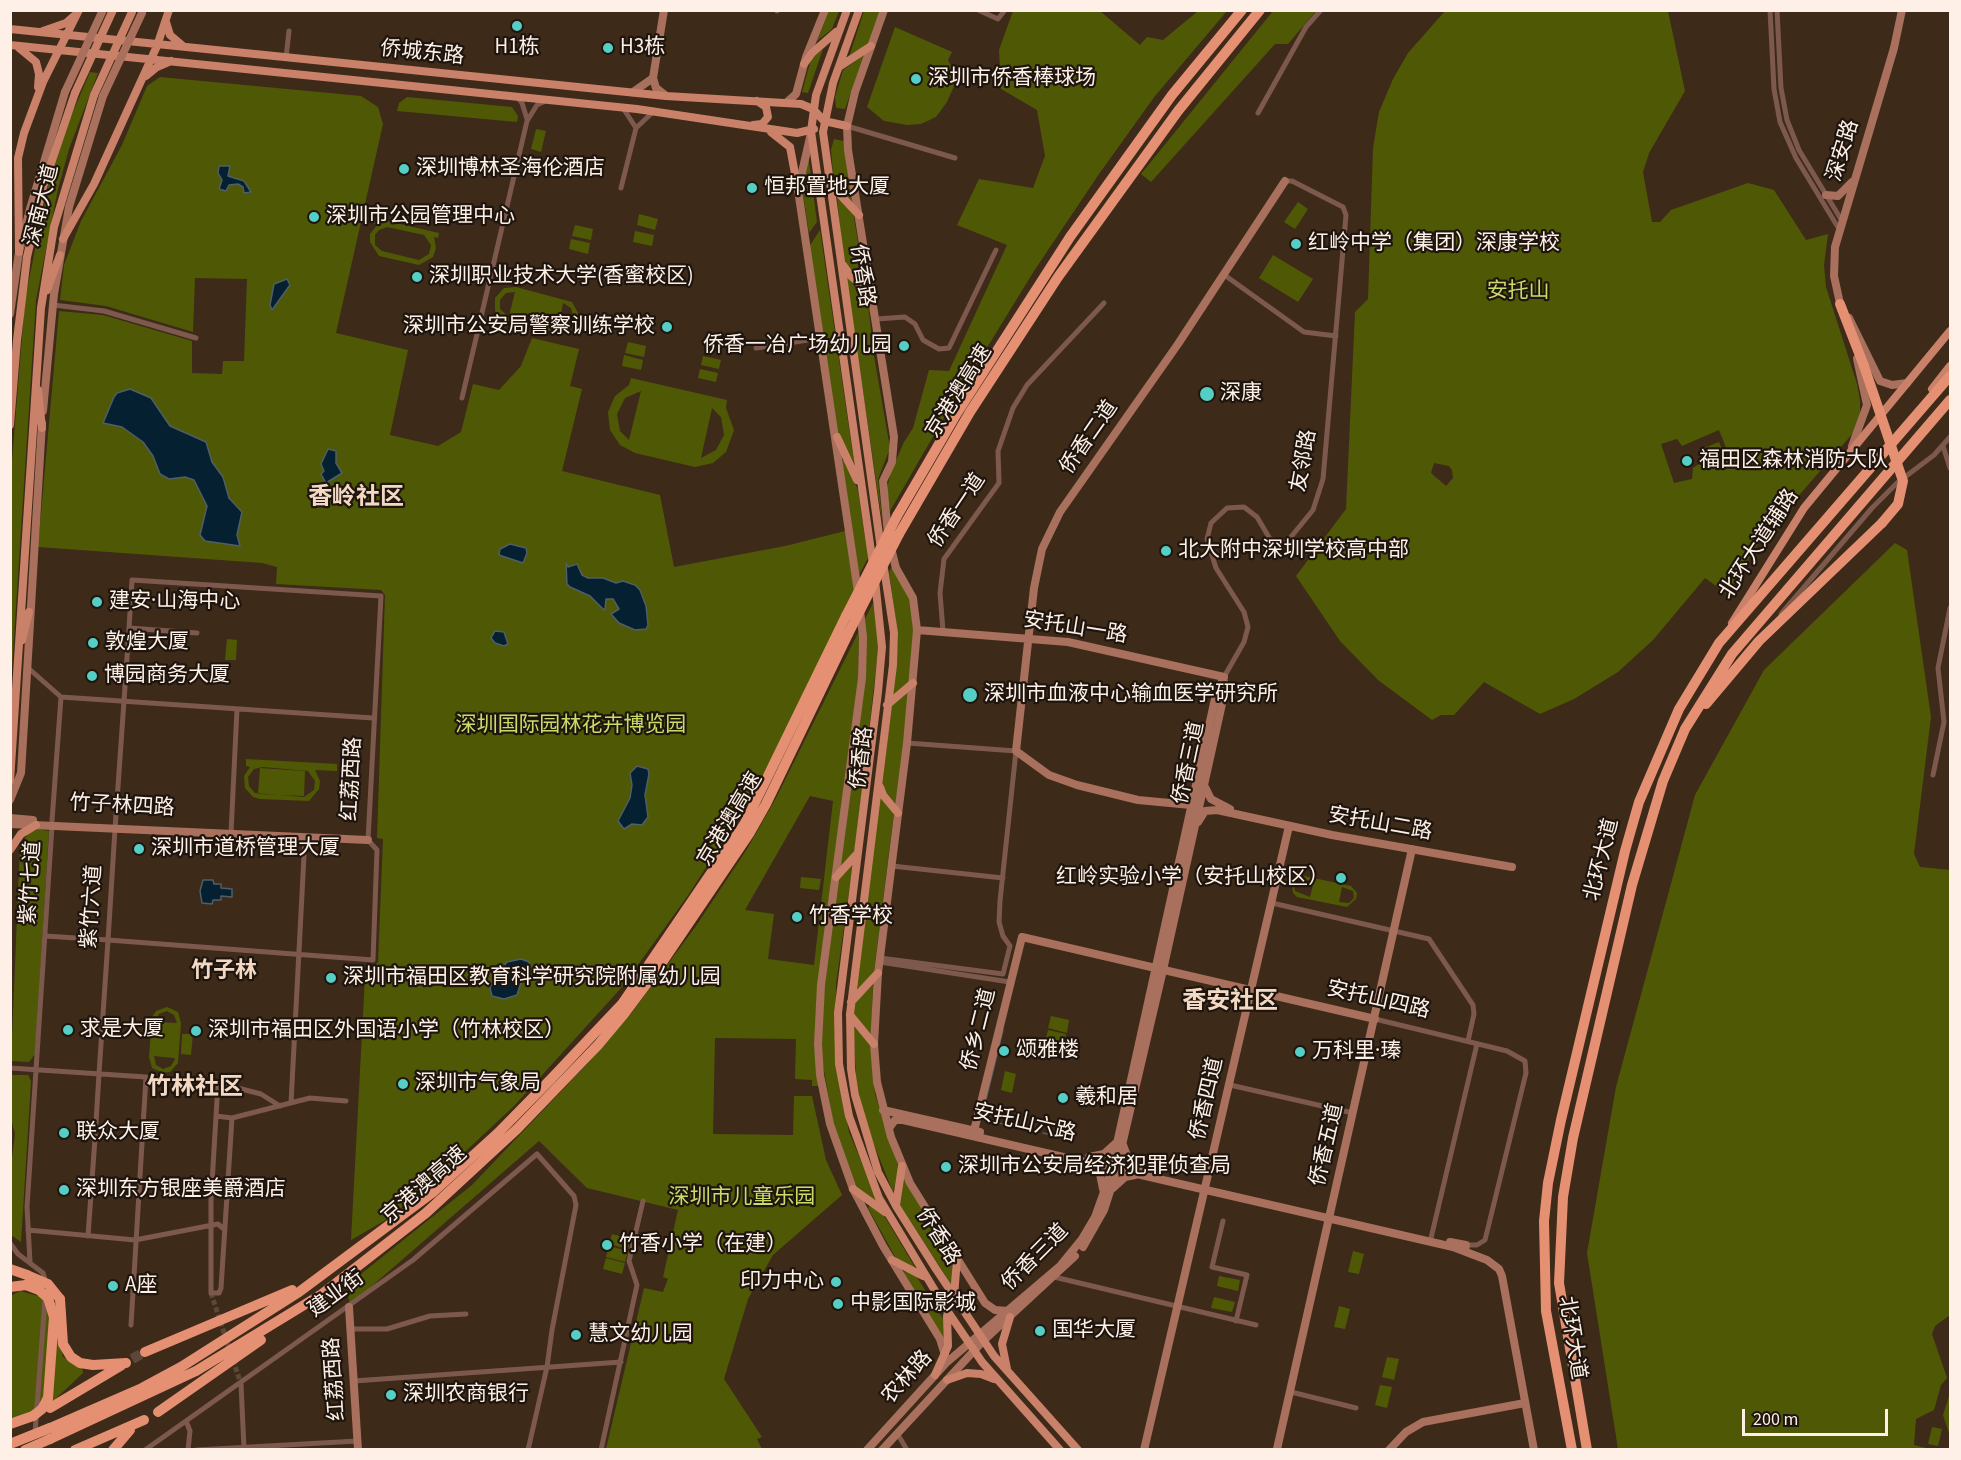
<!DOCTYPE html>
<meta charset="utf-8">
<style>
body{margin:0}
#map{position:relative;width:1961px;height:1460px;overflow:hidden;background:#3e2a19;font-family:"Source Sans 3",sans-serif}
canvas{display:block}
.frame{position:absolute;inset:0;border:12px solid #fef0e6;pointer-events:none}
.scale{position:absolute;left:1742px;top:1409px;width:146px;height:27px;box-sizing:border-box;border:3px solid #fef0e6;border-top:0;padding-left:8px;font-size:18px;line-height:21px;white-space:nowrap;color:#fef0e6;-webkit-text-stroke:4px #1e150e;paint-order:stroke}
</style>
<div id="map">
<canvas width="1961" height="1460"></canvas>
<div class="frame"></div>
<div class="scale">200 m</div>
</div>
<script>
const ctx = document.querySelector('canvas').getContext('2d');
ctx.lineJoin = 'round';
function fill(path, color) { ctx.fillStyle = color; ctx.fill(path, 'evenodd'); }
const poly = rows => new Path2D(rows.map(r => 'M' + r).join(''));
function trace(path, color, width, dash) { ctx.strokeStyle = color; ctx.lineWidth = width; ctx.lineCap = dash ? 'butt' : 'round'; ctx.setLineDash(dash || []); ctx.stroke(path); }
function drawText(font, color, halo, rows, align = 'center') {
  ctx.font = font + ' "Source Sans 3","Noto Sans SC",sans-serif'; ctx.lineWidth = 4.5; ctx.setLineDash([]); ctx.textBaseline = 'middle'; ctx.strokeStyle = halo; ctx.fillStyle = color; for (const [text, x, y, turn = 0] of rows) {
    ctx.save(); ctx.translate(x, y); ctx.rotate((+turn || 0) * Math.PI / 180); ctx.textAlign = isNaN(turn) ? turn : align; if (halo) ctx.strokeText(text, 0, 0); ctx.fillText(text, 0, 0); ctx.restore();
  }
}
fill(poly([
 [829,11,839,11,832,29,817,41],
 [864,11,880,11,868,45,849,57],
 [1013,11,1100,11,1140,45,1147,37,1163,40,1198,11,1227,11,1155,96,1099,174,1034,271,942,421,890,511,887,488,890,475,904,442,913,428,929,370,949,371,1007,245,957,225,979,179,1033,188,1045,156,1037,110,1001,89,999,50],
 [1273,11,1316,11,1288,44,1275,44,1151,182,1141,174],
 [1445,11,1668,11,1685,91,1649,153,1643,172,1652,222,1660,222,1671,210,1748,183,1774,190,1806,240,1828,234,1824,265,1826,287,1857,384,1860,400,1860,413,1854,432,1761,539,1727,594,1705,578,1653,640,1618,672,1574,699,1540,714,1484,682,1454,715,1441,715,1432,720,1378,680,1340,641,1296,576,1346,509,1355,312,1368,299,1373,148,1379,112,1393,79,1408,53],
 [1719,430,1729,455,1703,465,1699,464,1693,468,1692,479,1674,483,1661,444,1677,439,1682,446],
 [1434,463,1449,466,1452,470,1453,478,1446,486,1431,473],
 [895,27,952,52,948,60,954,72,954,86,947,102,936,117,921,124,907,125,884,121,867,107],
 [823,49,808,93,802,92,811,59],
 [864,55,845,109,836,108,835,97,843,70],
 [90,72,98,73,69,149,58,189,36,300,11,683,11,473,25,299,48,186,69,121],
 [160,77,361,96,378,107,383,124,336,333,408,350,390,435,438,446,461,432,473,384,499,390,521,366,532,338,579,349,570,386,582,389,562,471,660,495,674,567,785,546,849,530,856,585,774,755,735,822,689,894,622,987,514,1106,423,1191,384,1221,351,1240,365,977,378,962,383,839,377,838,385,595,381,590,276,584,277,567,262,563,38,547,59,311,103,315,192,341,192,373,222,374,223,361,244,361,247,279,195,278,193,332,106,306,60,300,64,265,81,221,122,145,147,86],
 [407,97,512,107,518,116,517,122,397,111,399,103],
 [536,129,546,131,541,152,531,149],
 [834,139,844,141,853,205,834,186,831,150],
 [808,153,817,222,809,233,801,182],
 [837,198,853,212,865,283,853,274,843,258],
 [1298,202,1308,209,1295,229,1284,222],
 [639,214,658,219,655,230,637,225],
 [374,218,439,233,438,238,434,237,436,248,433,257,419,265,379,256,370,242,370,234,377,225,373,223],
 [387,227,424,235,431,245,429,254,419,260,382,251,375,245,375,235,379,230],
 [575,225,593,229,591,240,572,236],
 [820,230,855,469,836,435,809,247],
 [635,231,654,235,652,246,633,242],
 [571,239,590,243,588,254,569,249],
 [1273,255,1313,279,1298,302,1259,278],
 [846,274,854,286,867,295,874,356,890,448,878,479,883,529],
 [516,287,572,302,578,313,575,326,561,334,504,320,495,311,495,298,504,288],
 [515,292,509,316,509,317,500,309,500,300,506,293],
 [563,303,571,308,573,317,569,325,558,328],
 [628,342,646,346,644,357,625,353],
 [624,355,643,360,641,370,622,366],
 [703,356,721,360,719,369,701,365],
 [700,369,718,373,716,382,698,378],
 [631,378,727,400,726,408,734,430,726,452,713,463,695,467,635,453,620,445,610,430,608,412,615,396,629,385],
 [641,391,629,440,620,431,617,414,625,398],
 [712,408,721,417,724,435,716,450,701,458],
 [1719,442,1724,454,1704,462,1699,450],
 [844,460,858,490,868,558,858,577,842,461],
 [1895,543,1907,550,1931,717,1914,854,1920,867,1950,870,1950,1315,1935,1326,1932,1334,1947,1378,1941,1385,1934,1410,1916,1419,1914,1445,1930,1449,1618,1449,1587,1253,1616,1087,1695,795,1764,670],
 [892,566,910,596,914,638,909,682,893,696,898,639,889,572],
 [873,603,879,641,865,766,853,752,863,623],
 [859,631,858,684,818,1003,820,1086,812,1086,812,1080,795,1079,796,1039,715,1038,713,1134,793,1135,794,1096,812,1096,826,1160,842,1195,773,1255,748,1299,724,1379,762,1437,757,1439,762,1449,606,1449,644,1288,663,1292,668,1279,663,1277,678,1210,587,1188,539,1141,350,1305,346,1286,472,1185,589,1062,633,1011,696,926,747,849,776,798],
 [810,796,833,801,814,965,768,959,774,914,745,910],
 [227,639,237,640,236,660,225,660],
 [910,687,896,804,882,788,892,704],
 [246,759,337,764,337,771,315,770,320,781,319,789,309,801,260,799,253,797,245,788,244,776,250,767,246,766],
 [263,767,308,771,315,781,314,790,304,797,255,793,249,786,248,777,254,769],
 [852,759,864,773,854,856,839,869],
 [260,768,305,771,304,796,258,794],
 [880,794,894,812,873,979,853,994],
 [38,829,49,831,35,1054,29,1062,11,1061,20,845,29,833],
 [853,863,836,984,835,1052,849,1132,879,1204,857,1190,835,1133,822,1059,821,1016,837,879],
 [1304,876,1351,886,1357,893,1356,899,1347,907,1297,897,1293,893,1292,883,1295,878],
 [1299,879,1314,881,1310,897,1295,891,1294,884],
 [1342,887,1353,891,1354,898,1349,903,1339,902],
 [801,877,821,879,819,890,800,888],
 [873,985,871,1033,854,1019,854,1001],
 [167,1007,178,1012,181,1023,178,1063,170,1072,163,1073,152,1068,149,1057,152,1017,156,1011],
 [167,1011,174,1015,177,1023,156,1022,159,1014],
 [154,1056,174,1058,175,1059,171,1066,163,1069,156,1065],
 [1051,1016,1069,1020,1067,1033,1048,1028],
 [853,1026,871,1043,875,1094,899,1169,893,1192,864,1120,856,1077],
 [1048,1030,1066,1034,1063,1046,1045,1042],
 [182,1034,193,1034,191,1055,181,1054],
 [1005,1071,1016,1074,1012,1093,1001,1090],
 [12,1075,28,1075,31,1081,21,1242,11,1235,10,1174,15,1134,11,1118],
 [903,1175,952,1257,952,1286,899,1203],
 [870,1205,882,1212,916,1269,898,1262,868,1208],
 [612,1234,631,1239,628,1249,609,1244],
 [609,1246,628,1251,625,1262,606,1257],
 [1353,1251,1364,1254,1359,1274,1348,1272],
 [606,1258,625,1263,622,1274,603,1269],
 [903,1271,915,1274,945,1322,946,1345],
 [1219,1276,1240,1280,1238,1291,1217,1286],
 [20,1291,42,1297,51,1316,43,1398,33,1411,10,1420,10,1296],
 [1214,1297,1235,1302,1232,1312,1211,1308],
 [1339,1306,1350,1309,1345,1329,1334,1327],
 [57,1332,63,1357,82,1367,83,1373,50,1404],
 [1387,1357,1399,1359,1394,1380,1382,1377],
 [1380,1385,1392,1387,1387,1408,1375,1405],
 [1950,1393,1950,1436,1943,1415],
 [1932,1427,1942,1429,1938,1446,1928,1444]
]), '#4f5905');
const water = poly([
 [219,166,230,166,228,176,244,181,251,192,244,193,243,187,238,184,229,185,226,191,219,189,222,180,218,173,219,166],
 [287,279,290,285,272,310,270,305,274,284,287,279],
 [130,389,151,398,170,426,206,442,212,462,223,477,229,498,242,512,237,535,240,546,205,541,200,535,207,506,194,480,185,477,169,479,160,474,153,456,143,442,122,427,103,423,114,397,117,393,130,389],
 [328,449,336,451,336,463,342,473,326,483,321,474,324,471,321,464,328,449],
 [510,544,526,548,527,553,523,563,499,555,500,549,510,544],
 [566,563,568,567,577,564,582,575,588,578,603,578,616,583,623,581,635,585,640,590,646,606,648,625,646,629,635,630,619,623,611,614,619,609,613,599,606,599,605,610,603,609,590,596,570,587,567,584,566,563],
 [495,631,504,632,508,644,504,646,495,643,491,638,495,631],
 [637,766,648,769,649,774,645,795,648,817,642,825,632,824,624,829,618,821,630,798,632,785,630,773,637,766],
 [203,880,213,880,214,884,221,884,221,888,232,889,232,897,221,896,221,900,213,900,212,904,202,903,200,891,203,880],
 [521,959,529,962,530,967,523,976,517,995,504,999,492,996,490,988,494,978,507,962,521,959]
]);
fill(water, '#052031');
trace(water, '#505e67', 1.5);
trace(poly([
 [1003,1030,982,1116,984,1120,1013,1126],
 [1021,1128,1038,1132],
 [1043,1133,1067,1138]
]), '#505e67', 1.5);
trace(poly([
 [211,1293,230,1351],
 [233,1360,241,1384]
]), '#5b4838', 5, [5, 2.5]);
trace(poly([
 [132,1359,145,1352]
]), '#5b4838', 10, [10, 5]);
trace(poly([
 [978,10,998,19,1005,10],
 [1770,10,1774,89,1780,122,1796,158,1839,229],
 [1777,10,1781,88,1787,120,1799,150,1842,221],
 [777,11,777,10],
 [286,58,289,31],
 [518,98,522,103,527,119],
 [623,108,636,128],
 [1258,113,1306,27,1321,10],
 [847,126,955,158],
 [621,188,636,128,653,112],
 [1223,274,1304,332,1336,336],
 [53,305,104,311,196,338],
 [876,319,905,317,915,324,923,340,939,349,949,348,996,250],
 [756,348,821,338],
 [462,398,527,121,537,105,545,101],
 [1943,446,1950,468],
 [1781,614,1872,508,1897,483,1934,455,1950,437],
 [129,628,197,633],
 [943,631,940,593,944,559,999,483,998,451,1013,408,1027,385,1104,303],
 [27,667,61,697,373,718],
 [1224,677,1244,642,1248,627,1244,612,1216,568,1210,549,1207,539,1211,523,1227,508,1244,507,1257,517,1270,539,1286,543,1313,510,1323,479,1346,215,1343,207,1292,181,1285,181],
 [1933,775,1944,722,1938,668,1950,608],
 [52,821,61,697],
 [231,833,237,709],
 [892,866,1003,878],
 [1272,903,1429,939,1473,1005,1474,1014,1468,1041],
 [45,936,108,940,373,960,377,850,368,840,381,596,132,580,129,628,124,701,115,829,108,940,99,1074,95,1138,88,1236],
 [880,958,1003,974,1010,946,1003,936,999,922,1000,901,1016,751,907,743],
 [880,962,1010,982],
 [1375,1019,1507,1051,1525,1061,1526,1073,1485,1240,1477,1245,1466,1245],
 [10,1068,146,1077,131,1325],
 [1230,1085,1353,1113],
 [291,1103,305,837],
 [216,1116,232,1118,310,1098,346,1101],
 [232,1118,221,1288,219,1293,211,1293,211,1200,218,1083,261,1094,280,1106],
 [1223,1221,1212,1267,1247,1275,1236,1321],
 [28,1230,135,1240,218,1224,225,1230],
 [1431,1238,1477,1044],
 [10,1243,18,1254,43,1273,46,1283],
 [30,1262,27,1207,52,826],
 [1050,1276,1256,1325],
 [351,1329,387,1329,430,1316,466,1314],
 [354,1381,621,1362],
 [241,1384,244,1448],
 [1291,1392,1356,1408],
 [186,1421,190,1431,188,1450],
 [35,1433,45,1299],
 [897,1433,907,1450],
 [145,1450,413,1260,537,1154,574,1196,576,1205,552,1330,547,1367,528,1450],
 [197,1450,357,1441],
 [601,1450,635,1294,637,1285,629,1261,643,1201]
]), '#7d594d', 5);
trace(poly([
 [664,10,653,78,656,88,665,95],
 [884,10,855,92,847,126,848,150,894,437,892,462,883,481,888,534],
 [633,92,653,78],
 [787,102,796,94,806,57,825,10],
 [811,133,798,190,858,592],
 [1826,195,1838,196,1852,182],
 [1841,308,1834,276,1835,247,1894,48,1902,10],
 [10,314,19,252,30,209,65,92],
 [1849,318,1880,381,1892,385,1907,383],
 [43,411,54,294,69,207,103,96],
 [1852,446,1867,405,1857,359],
 [891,548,896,568,913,598,917,630,907,743,878,973,874,1044,877,1082,891,1137,910,1183,985,1303,995,1310,1008,1311],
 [860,610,863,637,862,678,821,985,818,1044,820,1075,830,1124,853,1189,883,1246,940,1339,945,1355],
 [917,630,1068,642,1224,677],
 [1205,787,1211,799,1230,809],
 [10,800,21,773,42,423],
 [1191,805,1138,800,1077,785,1049,775,1016,751,1034,588,1042,549,1060,512,1178,344,1285,181],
 [10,818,33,820],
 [1198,822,1205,811,1217,810,1332,835,1512,867],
 [10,824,368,840],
 [883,1110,980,1132],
 [889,1128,895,1120,903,1120,1453,1247,1487,1260,1499,1269,1502,1276,1534,1450],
 [974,1131,1022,937,1375,1019],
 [1123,1145,1129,1161,1140,1169],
 [1089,1157,1104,1154,1116,1143],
 [1090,1164,1100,1174,1103,1189],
 [1113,1188,1125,1177,1135,1175],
 [1450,1242,1466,1245,1465,1251],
 [1083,1247,1104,1210,1114,1179,1163,970,1224,695,1224,682],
 [349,1307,358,1450],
 [1277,1449,1412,849],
 [867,1450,946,1363,1060,1266,1082,1239,1095,1217,1110,1175,1216,694,1224,677],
 [882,1450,983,1341,1075,1256],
 [1144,1450,1289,826],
 [1389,1450,1406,1432,1423,1422,1525,1403]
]), '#a8705d', 8);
trace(poly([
 [847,10,816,95,811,131,873,565],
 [859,10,833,83,823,132,881,549],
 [166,22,170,35,183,46],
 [10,29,666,96,801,104,813,109,824,121,847,126],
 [43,31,66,23,74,16],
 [10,45,637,109,797,133,814,129],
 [19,48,36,62,39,74,38,87],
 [804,64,812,53,836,32],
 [839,67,871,46],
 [146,76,157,67,171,61],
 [753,125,762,124,768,117,766,107,757,101],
 [771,132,790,147,798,190],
 [831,185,859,215],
 [63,239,94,184,157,46,169,10],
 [19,252,18,158,24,133,43,82,79,10],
 [843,265,851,276,872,295],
 [47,290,60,255],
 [1932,389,1950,366],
 [38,390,42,428],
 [10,425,17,340,27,257,43,187,75,93],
 [837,437,857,480],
 [883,562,894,633,893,665,850,1014,851,1069,855,1095,878,1172,896,1206,936,1269,994,1356,1078,1450],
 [875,580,882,647,878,692,838,1013,839,1064,849,1116,879,1198,946,1309,982,1362,1060,1450],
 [1732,623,1804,508,1950,331],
 [22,640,29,612],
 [887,705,913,683],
 [852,752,867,773],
 [10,781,41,308,54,227,94,95],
 [880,787,883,795,898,813],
 [10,850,21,834,36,825],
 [836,877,857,854],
 [851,1002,878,973],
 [850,1015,874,1044],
 [853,1189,885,1212],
 [896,1205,902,1166],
 [892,1260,923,1276],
 [954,1296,957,1259],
 [1007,1369,1002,1344,1010,1317],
 [935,1375,948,1346,947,1316],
 [947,1380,967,1373,981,1374,994,1379]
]), '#c98169', 8);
trace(poly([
 [1840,304,1864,366],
 [897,516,957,413,1070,237,1172,95,1242,10],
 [899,534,970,412,1058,277,1178,111,1260,10],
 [1706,704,1759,641,1882,523],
 [10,1269,27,1275],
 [10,1287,26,1285],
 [60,1299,63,1344,71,1357,80,1363,93,1365,126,1363],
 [145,1352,292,1290],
 [48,1398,54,1317],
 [50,1408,122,1365],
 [158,1412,261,1340],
 [10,1424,33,1416],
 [50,1428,142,1388,181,1367,299,1292,432,1193,498,1133,551,1079,622,1004,745,823,846,616],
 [50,1439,196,1371,322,1294,426,1213,517,1129,598,1045,624,1014,657,970,749,834,766,804,848,634],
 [75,1450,144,1420],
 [113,1450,130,1430],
 [1572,1450,1546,1311,1544,1221,1548,1183,1561,1120,1625,851,1639,802,1679,709,1719,643,1950,376],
 [1587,1450,1559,1283,1563,1197,1573,1138,1632,885,1663,781,1685,729,1732,654,1950,400]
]), '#e69073', 10);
trace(poly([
 [65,92,103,10],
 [103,96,142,13]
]), '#a8705d', 8);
trace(poly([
 [75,93,113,10],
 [94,95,132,12]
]), '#c98169', 8);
trace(poly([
 [1864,366,1903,481,1898,504,1882,523],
 [846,616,897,516],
 [848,634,899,534],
 [27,1275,48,1284,60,1299],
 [26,1285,39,1290,48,1298,54,1317],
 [33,1416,42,1409,48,1398],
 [10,1444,50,1428],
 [25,1450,50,1439]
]), '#e69073', 10);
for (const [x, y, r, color] of [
 [517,26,6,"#55cec5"],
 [608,48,6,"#55cec5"],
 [916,79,6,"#55cec5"],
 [404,169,6,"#55cec5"],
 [752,188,6,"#55cec5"],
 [314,217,6,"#55cec5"],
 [1296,244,6,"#55cec5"],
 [417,277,6,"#55cec5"],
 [667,327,6,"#55cec5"],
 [904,346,6,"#55cec5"],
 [1207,394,8,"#55cec5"],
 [1687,461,6,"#55cec5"],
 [1166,551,6,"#55cec5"],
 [97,602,6,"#55cec5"],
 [93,643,6,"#55cec5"],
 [92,676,6,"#55cec5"],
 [970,695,8,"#55cec5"],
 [139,849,6,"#55cec5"],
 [1341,878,6,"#55cec5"],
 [797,917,6,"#55cec5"],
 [331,978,6,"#55cec5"],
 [68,1030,6,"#55cec5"],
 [196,1031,6,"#55cec5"],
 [1004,1051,6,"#55cec5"],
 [1300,1052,6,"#55cec5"],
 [403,1084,6,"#55cec5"],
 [1063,1098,6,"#55cec5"],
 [64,1133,6,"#55cec5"],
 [946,1167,6,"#55cec5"],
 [64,1190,6,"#55cec5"],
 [607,1245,6,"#55cec5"],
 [836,1282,6,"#55cec5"],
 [113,1286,6,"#55cec5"],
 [838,1304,6,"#55cec5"],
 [1040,1331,6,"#55cec5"],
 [576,1335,6,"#55cec5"],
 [391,1395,6,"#55cec5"]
]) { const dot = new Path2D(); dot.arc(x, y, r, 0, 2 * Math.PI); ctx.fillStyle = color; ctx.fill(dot); trace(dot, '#1e150e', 2); }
drawText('21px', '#fef0e6', '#1e150e', [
 ["H1栋",517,48,"center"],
 ["H3栋",620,48],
 ["深圳市侨香棒球场",928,79],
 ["深圳博林圣海伦酒店",416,169],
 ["恒邦置地大厦",764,188],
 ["深圳市公园管理中心",326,217],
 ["红岭中学（集团）深康学校",1308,244],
 ["深圳职业技术大学(香蜜校区)",429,277],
 ["深圳市公安局警察训练学校",655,327,"right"],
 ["侨香一冶广场幼儿园",892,346,"right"],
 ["深康",1220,394],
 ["福田区森林消防大队",1699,461],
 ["北大附中深圳学校高中部",1178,551],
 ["建安·山海中心",109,602],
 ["敦煌大厦",105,643],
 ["博园商务大厦",104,676],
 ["深圳市血液中心输血医学研究所",984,695],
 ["深圳市道桥管理大厦",151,849],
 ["红岭实验小学（安托山校区）",1329,878,"right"],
 ["竹香学校",809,917],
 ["深圳市福田区教育科学研究院附属幼儿园",343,978],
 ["求是大厦",80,1030],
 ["深圳市福田区外国语小学（竹林校区）",208,1031],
 ["颂雅楼",1016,1051],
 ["万科里·瑧",1312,1052],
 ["深圳市气象局",415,1084],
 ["羲和居",1075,1098],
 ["联众大厦",76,1133],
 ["深圳市公安局经济犯罪侦查局",958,1167],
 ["深圳东方银座美爵酒店",76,1190],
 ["竹香小学（在建）",619,1245],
 ["印力中心",824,1282,"right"],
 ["A座",125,1286],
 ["中影国际影城",850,1304],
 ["国华大厦",1052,1331],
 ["慧文幼儿园",588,1335],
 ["深圳农商银行",403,1395]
], 'left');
drawText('21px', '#fef0e6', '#1e150e', [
 ["侨城东路",422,54,6],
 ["深安路",1844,151,-73],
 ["深南大道",43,206,-76],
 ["侨香路",861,276,81],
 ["京港澳高速",960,392,-58],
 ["侨香二道",1090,438,-55],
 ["友邻路",1305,461,-80],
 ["侨香一道",958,511,-56],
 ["北环大道辅路",1760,545,-57],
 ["安托山一路",1075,629,9],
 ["侨香路",863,758,-83],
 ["侨香三道",1190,763,-78],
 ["红荔西路",353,779,-87],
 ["竹子林四路",122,807,3],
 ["京港澳高速",731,820,-59],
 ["安托山二路",1380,825,10],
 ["北环大道",1603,860,-76],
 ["紫竹七道",32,883,-86],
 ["紫竹六道",93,907,-86],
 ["安托山四路",1378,1001,13],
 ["侨乡二道",980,1030,-76],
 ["侨香四道",1208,1099,-77],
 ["安托山六路",1024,1124,13],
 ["侨香五道",1328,1145,-77],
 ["京港澳高速",425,1186,-41],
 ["侨香路",937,1237,58],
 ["侨香三道",1036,1258,-45],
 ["建业街",337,1295,-36],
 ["北环大道",1571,1338,81],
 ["农林路",908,1378,-48],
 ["红荔西路",336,1379,-94]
]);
drawText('21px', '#c9dc68', '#1e150e', [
 ["安托山",1518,292],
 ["深圳国际园林花卉博览园",571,726],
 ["深圳市儿童乐园",742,1198]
]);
drawText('bold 22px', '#f3d9c4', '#1e150e', [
 ["竹子林",224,972]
]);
drawText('bold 24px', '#f3d9c4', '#1e150e', [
 ["香岭社区",356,499],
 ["香安社区",1230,1003],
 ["竹林社区",195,1089]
]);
</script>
